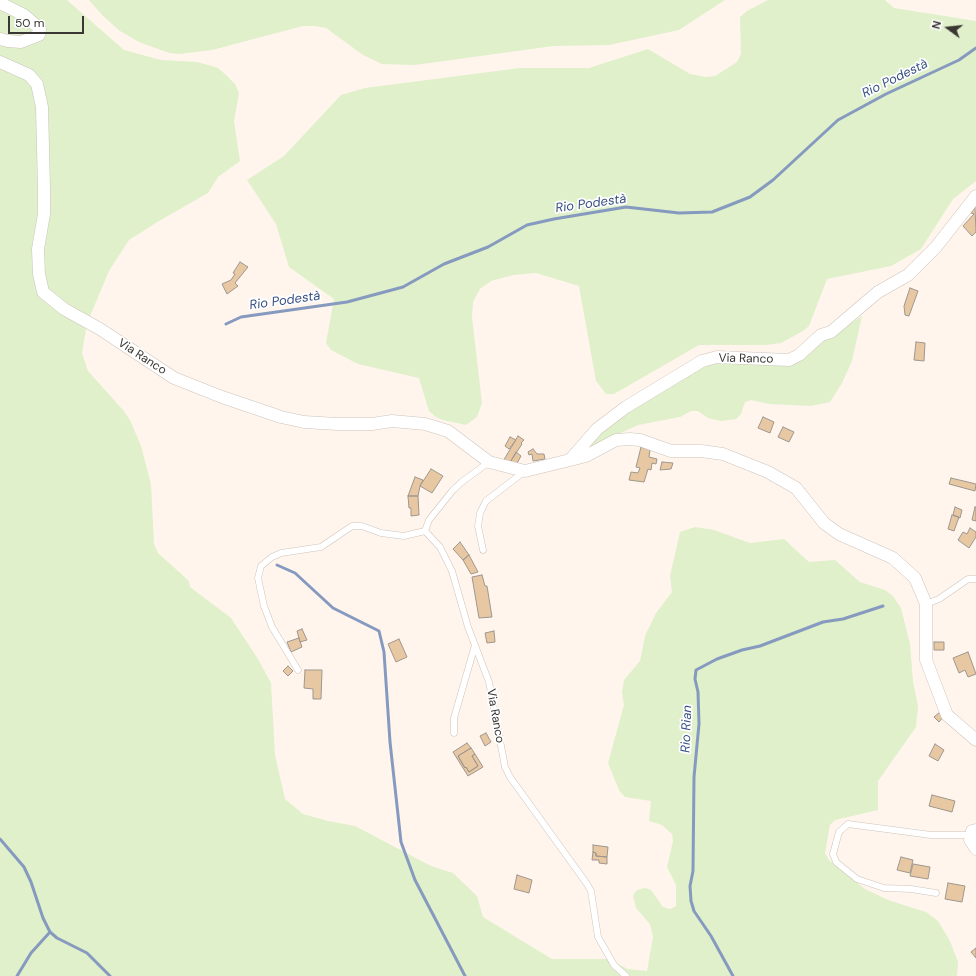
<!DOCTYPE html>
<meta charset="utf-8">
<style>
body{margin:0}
#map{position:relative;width:976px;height:976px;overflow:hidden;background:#fff5ed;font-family:"DM Sans",sans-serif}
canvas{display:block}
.north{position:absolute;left:928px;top:8px;width:40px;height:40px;-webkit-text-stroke:3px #fff;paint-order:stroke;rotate:285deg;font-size:11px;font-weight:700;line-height:16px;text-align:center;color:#393633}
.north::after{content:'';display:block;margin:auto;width:14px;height:18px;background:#393633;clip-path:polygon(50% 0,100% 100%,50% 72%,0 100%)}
.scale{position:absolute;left:8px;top:16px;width:76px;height:18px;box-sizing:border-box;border:2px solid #393633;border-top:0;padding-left:5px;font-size:12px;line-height:14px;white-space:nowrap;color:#393633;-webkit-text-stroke:3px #fff;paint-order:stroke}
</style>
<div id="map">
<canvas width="976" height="976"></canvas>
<div class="north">N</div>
<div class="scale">50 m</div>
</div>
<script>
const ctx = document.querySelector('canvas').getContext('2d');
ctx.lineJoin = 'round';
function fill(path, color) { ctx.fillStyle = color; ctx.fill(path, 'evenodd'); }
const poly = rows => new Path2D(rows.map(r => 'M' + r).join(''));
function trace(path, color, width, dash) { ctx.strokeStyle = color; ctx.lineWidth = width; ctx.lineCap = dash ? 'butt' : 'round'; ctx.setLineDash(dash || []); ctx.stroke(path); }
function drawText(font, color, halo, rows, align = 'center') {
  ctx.font = font + ' "DM Sans",sans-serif'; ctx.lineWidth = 3.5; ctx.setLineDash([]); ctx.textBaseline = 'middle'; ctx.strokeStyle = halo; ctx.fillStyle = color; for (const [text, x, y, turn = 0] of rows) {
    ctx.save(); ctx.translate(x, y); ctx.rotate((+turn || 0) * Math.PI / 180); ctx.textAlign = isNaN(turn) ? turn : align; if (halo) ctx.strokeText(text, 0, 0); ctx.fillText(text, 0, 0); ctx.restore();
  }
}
fill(poly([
 [0,0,67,0,124,50,161,60,197,62,208,65,218,68,226,75,235,84,239,93,234,121,240,161,218,177,208,193,159,221,129,240,109,271,87,323,82,353,88,371,123,410,130,420,141,446,151,484,154,544,158,553,189,581,190,587,231,618,258,659,271,683,275,755,285,799,303,814,328,821,355,826,431,866,453,873,477,896,483,917,552,959,607,959,628,969,647,971,653,937,650,924,636,908,633,895,637,890,645,888,651,890,663,907,670,909,676,906,676,885,667,867,673,841,672,834,662,825,649,821,651,801,625,797,619,790,608,763,624,705,622,693,624,680,640,661,645,636,656,613,672,592,670,576,680,532,695,527,714,530,750,543,784,539,809,562,835,560,860,582,885,590,893,596,901,608,910,644,913,681,918,706,916,727,878,781,878,810,835,820,830,825,825,853,829,860,865,889,888,900,926,912,938,921,950,941,958,962,957,976,0,976],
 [89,0,725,0,679,30,609,45,553,46,415,65,382,64,363,55,326,28,315,26,303,26,212,50,179,54,169,53,139,42,120,31,103,16],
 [768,0,885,0,894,8,976,21,976,181,953,199,921,249,891,266,827,279,809,326,803,331,781,343,767,345,699,345,614,394,606,394,596,381,579,286,536,273,513,275,491,281,480,289,473,302,472,317,482,403,477,417,466,425,443,420,436,417,429,411,419,378,358,364,331,350,326,343,334,299,289,267,276,224,247,180,284,156,341,95,365,88,520,68,589,68,648,49,690,74,706,77,715,76,737,62,741,54,740,17,747,11],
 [862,316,852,361,842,383,830,402,811,406,769,404,751,400,745,402,741,414,736,419,721,421,708,418,698,411,691,411,680,417,638,425,584,450,609,423,693,370,714,362,788,363]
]), '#dff0ca');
trace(poly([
 [226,324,241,317,347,302,403,287,444,264,488,247,527,225,554,219,626,207,679,213,712,212,750,197,773,180,838,120,886,94,959,60,976,48],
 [277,565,295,573,333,608,379,631,384,652,390,742,401,842,415,880,465,976],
 [0,839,24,867,31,882,43,918,50,932,57,938,87,953,110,976],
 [17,976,31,953,50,932],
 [733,976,711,936,694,911,691,901,690,886,693,871,694,777,699,724,698,692,695,679,696,670,717,659,742,650,760,646,823,622,843,619,883,606]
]), '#869ac0', 3);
const building = poly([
 [975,207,976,232,972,236,963,226,974,214,971,213,975,207],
 [240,262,248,267,235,283,238,286,227,294,222,284,231,280,235,274,233,273,240,262],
 [910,288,918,291,909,316,905,315,904,306,910,288],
 [916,342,925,343,924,361,914,360,916,342],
 [763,417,774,422,770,433,758,428,763,417],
 [783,427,794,432,789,442,778,437,783,427],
 [518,436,524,440,521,443,522,444,509,464,502,463,518,436],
 [510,437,516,440,509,449,505,446,510,437],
 [641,447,650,450,649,457,657,459,656,464,652,463,651,470,648,469,644,482,629,480,631,472,638,473,640,468,636,467,641,447],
 [533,449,537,454,544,454,545,459,533,461,532,454,529,455,528,452,533,449],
 [516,452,521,456,516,465,509,464,516,452],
 [662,462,673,463,671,469,660,470,662,462],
 [431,469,443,476,432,493,420,486,431,469],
 [415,477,423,480,420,486,418,496,408,496,415,477],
 [951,478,976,484,975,491,949,484,951,478],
 [408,496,418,496,419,515,411,516,411,508,409,508,408,496],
 [955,507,962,510,960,518,953,515,955,507],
 [975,507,976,507,976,521,972,520,975,507],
 [952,515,959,517,954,531,948,529,952,515],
 [970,528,976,532,976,537,969,548,958,540,963,532,967,534,970,528],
 [460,542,469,555,463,560,453,549,460,542],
 [469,555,478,572,471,574,463,560,469,555],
 [482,575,485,586,487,586,492,617,479,618,472,577,482,575],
 [302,629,307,640,300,642,297,631,302,629],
 [494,631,495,642,487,643,485,633,494,631],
 [299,638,302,647,291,652,287,642,299,638],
 [399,639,407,657,396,662,388,644,399,639],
 [934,642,944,642,944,650,934,650,934,642],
 [968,652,976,674,968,677,965,670,959,673,953,658,968,652],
 [288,666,293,671,288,676,283,671,288,666],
 [305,670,322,670,321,699,313,699,313,689,304,688,305,670],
 [940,712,944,716,939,722,934,717,940,712],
 [486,733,491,742,485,746,480,736,486,733],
 [467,743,471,748,458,756,465,768,466,767,469,772,478,766,472,756,475,754,483,767,468,776,453,752,467,743],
 [935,744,944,750,938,761,929,756,935,744],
 [471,748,475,754,472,756,478,766,469,772,466,767,465,768,458,756,471,748],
 [932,795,955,801,952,812,929,806,932,795],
 [593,845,608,847,607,857,596,856,596,853,593,852,593,845],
 [593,852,596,853,596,856,607,857,607,864,599,863,599,860,592,860,593,852],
 [901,857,913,860,910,873,897,870,901,857],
 [913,864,930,867,928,879,910,876,913,864],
 [517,875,532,880,529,893,514,889,517,875],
 [948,883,965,886,962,902,945,899,948,883],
 [976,948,976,958,971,952,976,948]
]);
fill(building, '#e7c8a2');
trace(building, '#9e978f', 1);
const lane = poly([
 [489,462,463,481,453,490,429,520,425,531,440,547,452,571,468,627,489,682,505,767,510,777,587,884,591,891,598,937,614,965,626,976],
 [483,550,478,526,480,513,486,501,525,471],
 [926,604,939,599,968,579,976,579],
 [298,670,272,627,264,606,258,578,261,566,272,557,281,553,321,547,352,526,362,526,381,533,404,536,425,531],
 [454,733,454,718,475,645],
 [936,893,911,889,884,888,857,879,836,862,833,854,839,832,848,824,931,835,970,835]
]);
const street = poly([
 [0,3,24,15,40,29,39,35,21,42,8,41,0,39],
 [0,62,29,75,37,84,42,107,44,189,44,214,38,249,39,274,43,292,64,309,100,329,174,378,222,397,281,417,304,422,338,424,372,424,392,421,425,424,448,431,489,462,525,471,570,460,597,429,626,407,702,361,717,357,789,360,799,355,821,335,831,332,878,292,908,275,936,247,976,196],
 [570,460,586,456,616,440,630,439,640,440,671,451,701,451,723,454,768,472,796,488,824,523,839,534,893,558,915,578,926,604,926,660,947,715,976,740],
 [976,830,972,831,970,840,976,849]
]);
trace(lane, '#cdc4bc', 7);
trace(street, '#cdc4bc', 13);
trace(lane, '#fff', 6);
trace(street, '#fff', 12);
drawText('12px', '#393633', '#fff', [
 ["Via Ranco",142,357,33],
 ["Via Ranco",746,359,1],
 ["Via Ranco",495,716,80]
]);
drawText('italic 13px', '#385185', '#fff', [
 ["Rio Podestà",895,79,-26],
 ["Rio Podestà",591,204,-8],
 ["Rio Podestà",285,301,-8],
 ["Rio Rian",687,729,-88]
]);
</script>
